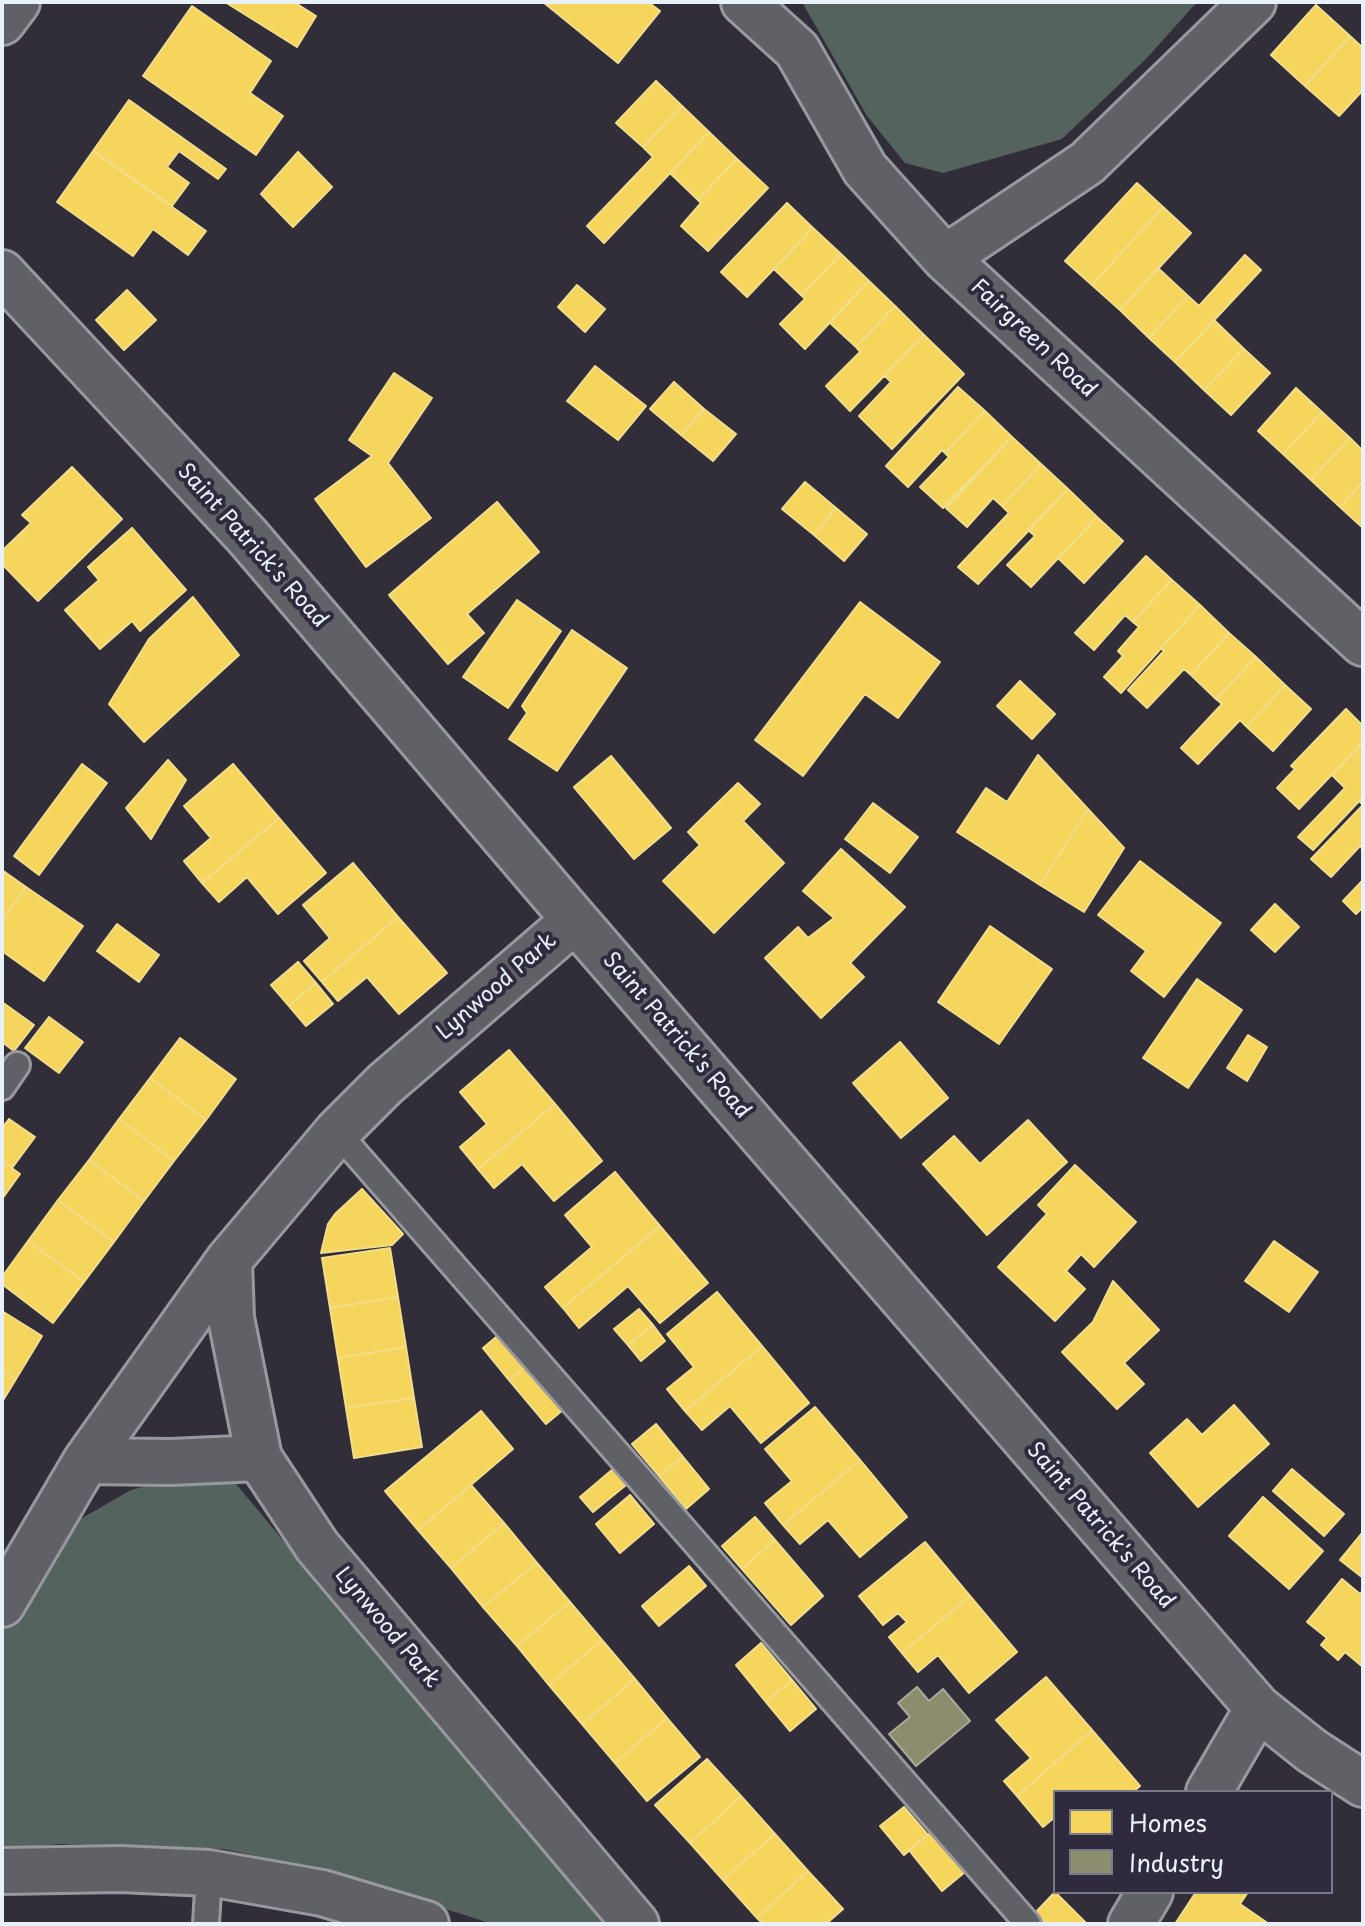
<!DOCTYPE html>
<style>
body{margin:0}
#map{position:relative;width:1365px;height:1926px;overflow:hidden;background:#312e39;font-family:"Playpen Sans",sans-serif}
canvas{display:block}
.frame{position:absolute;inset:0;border:4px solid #e8f1f8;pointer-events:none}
.legend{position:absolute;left:1053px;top:1790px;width:280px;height:104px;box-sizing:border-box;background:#2f2a3d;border:2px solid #797a88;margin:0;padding:10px 14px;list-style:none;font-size:24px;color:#e8f1f8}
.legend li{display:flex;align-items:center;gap:16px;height:40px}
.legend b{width:40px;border:2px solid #797a88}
</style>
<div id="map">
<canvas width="1365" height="1926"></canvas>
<div class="frame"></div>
<ul class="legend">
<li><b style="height:22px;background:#f6d55c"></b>Homes</li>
<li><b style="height:22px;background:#8c8c6e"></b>Industry</li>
</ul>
</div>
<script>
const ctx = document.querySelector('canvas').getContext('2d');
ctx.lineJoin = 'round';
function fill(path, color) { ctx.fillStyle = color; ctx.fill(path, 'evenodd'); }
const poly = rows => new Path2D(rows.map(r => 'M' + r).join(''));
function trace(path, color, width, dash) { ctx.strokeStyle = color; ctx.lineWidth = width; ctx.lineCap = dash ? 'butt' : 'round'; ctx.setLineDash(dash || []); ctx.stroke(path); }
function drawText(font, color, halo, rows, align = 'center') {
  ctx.font = font + ' "Playpen Sans",sans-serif'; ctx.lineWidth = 8; ctx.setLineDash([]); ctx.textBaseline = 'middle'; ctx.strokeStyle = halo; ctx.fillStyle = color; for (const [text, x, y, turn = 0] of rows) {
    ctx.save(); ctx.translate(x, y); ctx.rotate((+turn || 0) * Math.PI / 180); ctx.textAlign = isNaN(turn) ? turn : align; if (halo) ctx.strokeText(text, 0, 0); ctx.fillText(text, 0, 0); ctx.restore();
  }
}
fill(poly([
 [802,2,1197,2,1147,58,1062,139,943,173,905,163,867,116],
 [180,1477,223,1479,237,1485,418,1702,611,1924,493,1924,324,1871,224,1849,58,1844,2,1850,2,1626,68,1526,131,1490]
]), '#54635e');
const homes = poly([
 [225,2,294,2,316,16,297,47,225,2],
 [543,2,648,2,660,11,618,63,543,2],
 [1316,5,1350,36,1305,86,1271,55,1316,5],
 [192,6,271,61,250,93,283,116,256,155,143,76,192,6],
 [1350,36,1363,48,1363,90,1339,116,1305,86,1350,36],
 [656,81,682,106,643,147,616,123,656,81],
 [129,100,226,169,218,179,179,151,167,167,189,183,172,206,93,151,129,100],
 [682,106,709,132,604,243,587,226,653,157,643,147,682,106],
 [709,132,737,159,698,200,670,173,709,132],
 [93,151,206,231,188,255,153,229,133,256,57,202,93,151],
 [298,152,332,187,293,227,261,194,298,152],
 [737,159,768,188,708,251,681,226,701,203,698,200,737,159],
 [1137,183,1163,207,1092,285,1065,261,1137,183],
 [787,203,813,228,747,297,721,272,787,203],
 [1163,207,1191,233,1120,310,1092,285,1163,207],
 [813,228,841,254,801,295,774,269,813,228],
 [841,254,869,281,805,349,780,324,805,299,801,295,841,254],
 [1245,255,1261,270,1175,362,1149,338,1188,296,1199,306,1245,255],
 [1158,268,1188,296,1149,338,1120,310,1158,268],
 [869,281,895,306,856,347,829,322,869,281],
 [577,285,605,309,585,332,558,307,577,285],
 [127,290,156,320,124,350,96,320,127,290],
 [895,306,924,335,850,411,826,386,860,352,856,347,895,306],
 [1214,320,1244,349,1204,390,1175,362,1214,320],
 [924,335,964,374,892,449,859,416,891,382,884,375,924,335],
 [1244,349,1270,373,1231,415,1204,390,1244,349],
 [595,366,646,406,618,440,567,401,595,366],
 [394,373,432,398,388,463,431,518,366,567,315,499,372,456,349,440,394,373],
 [674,382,704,409,681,435,650,409,674,382],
 [958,387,985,411,945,453,942,450,908,487,886,466,958,387],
 [1296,388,1322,412,1283,454,1258,431,1296,388],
 [704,409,736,434,713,461,681,435,704,409],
 [985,411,1012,437,943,508,920,487,949,457,945,453,985,411],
 [1322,412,1350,438,1311,480,1283,454,1322,412],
 [1012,437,1041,464,1002,506,993,498,967,527,946,508,1012,437],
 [1350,438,1363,451,1363,482,1340,507,1311,480,1350,438],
 [1041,464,1068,489,978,584,958,567,1009,513,1002,506,1041,464],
 [72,467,122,519,38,601,2,564,2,551,31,523,22,515,72,467],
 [805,482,836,508,814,535,782,509,805,482],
 [1363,482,1363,528,1340,507,1363,482],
 [1068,489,1097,517,1031,587,1007,565,1035,536,1028,530,1068,489],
 [497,502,539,552,467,614,484,633,448,664,389,595,497,502],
 [836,508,867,534,844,561,814,535,836,508],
 [1097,517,1123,541,1084,583,1058,558,1097,517],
 [132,528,186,590,140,631,132,621,100,649,65,610,99,580,88,567,132,528],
 [1146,556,1172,580,1133,622,1125,615,1094,650,1075,633,1146,556],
 [1172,580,1200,605,1121,693,1104,677,1123,656,1118,651,1139,627,1133,622,1172,580],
 [193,597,239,655,144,742,109,704,149,639,193,597],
 [517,600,561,631,508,708,463,677,517,600],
 [860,602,940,662,898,718,865,694,803,776,755,740,860,602],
 [1200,605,1229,633,1191,675,1184,669,1147,708,1128,690,1164,651,1161,648,1200,605],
 [572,630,627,668,557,771,509,739,527,713,522,706,572,630],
 [1229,633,1256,657,1216,699,1191,675,1229,633],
 [1256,657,1285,685,1247,727,1240,720,1198,764,1181,748,1222,704,1216,699,1256,657],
 [1020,681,1055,714,1032,739,997,706,1020,681],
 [1285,685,1311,709,1273,751,1247,727,1285,685],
 [1346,709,1363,726,1363,742,1299,809,1277,788,1295,769,1291,766,1346,709],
 [1363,742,1363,797,1313,850,1298,837,1345,788,1332,775,1363,742],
 [1038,755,1088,809,1040,885,957,832,986,788,1007,802,1038,755],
 [611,756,671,828,634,859,574,787,611,756],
 [168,760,186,780,151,839,126,808,168,760],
 [82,764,107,783,39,875,14,856,82,764],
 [233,764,279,818,202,883,184,861,211,838,184,806,233,764],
 [738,783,760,804,743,821,784,863,714,933,663,881,700,845,688,832,738,783],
 [1363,797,1363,849,1360,846,1331,877,1311,859,1363,805,1359,801,1363,797],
 [873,803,918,837,890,873,845,839,873,803],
 [1088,809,1124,848,1084,912,1040,885,1088,809],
 [279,818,326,873,278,914,247,877,219,902,202,883,279,818],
 [841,849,905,907,850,963,864,977,821,1018,765,958,798,927,808,938,834,918,803,891,841,849],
 [1140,861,1221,923,1164,997,1131,971,1146,951,1098,915,1140,861],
 [353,863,398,917,322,982,304,961,330,938,303,905,353,863],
 [2,870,26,887,2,921,2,870],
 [1363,880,1363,907,1356,914,1343,901,1363,880],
 [26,887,83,926,44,981,2,951,2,921,26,887],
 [1275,904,1299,927,1275,952,1251,930,1275,904],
 [398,917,447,973,399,1014,367,977,338,1001,322,982,398,917],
 [117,924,159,955,139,982,97,951,117,924],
 [990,926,1052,969,999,1044,938,1002,990,926],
 [298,962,316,983,289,1006,271,985,298,962],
 [1197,979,1242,1010,1188,1088,1143,1058,1197,979],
 [316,983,333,1004,306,1026,289,1006,316,983],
 [2,1002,34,1025,14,1051,2,1042,2,1002],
 [49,1017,83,1042,59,1073,25,1048,49,1017],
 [1248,1035,1267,1047,1247,1081,1227,1068,1248,1035],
 [180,1038,236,1079,206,1120,150,1078,180,1038],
 [900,1042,948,1098,901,1138,853,1083,900,1042],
 [509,1050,555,1104,478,1169,460,1147,487,1124,460,1092,509,1050],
 [150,1078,206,1120,174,1161,119,1119,150,1078],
 [555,1104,602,1161,554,1201,522,1164,494,1188,478,1169,555,1104],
 [9,1119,35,1137,12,1168,2,1161,2,1128,9,1119],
 [119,1119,174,1161,144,1201,89,1160,119,1119],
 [1028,1120,1067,1162,987,1235,923,1164,954,1136,980,1164,1028,1120],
 [89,1160,144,1201,114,1242,58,1200,89,1160],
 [2,1161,20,1174,2,1199,2,1161],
 [1075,1165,1136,1222,1094,1267,1081,1254,1066,1271,1085,1289,1055,1321,998,1267,1047,1214,1038,1205,1075,1165],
 [615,1172,660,1226,563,1308,545,1287,592,1247,565,1215,615,1172],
 [362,1189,403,1234,392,1245,321,1253,328,1224,335,1214,362,1189],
 [58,1200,114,1242,84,1282,28,1241,58,1200],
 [660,1226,708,1283,660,1323,628,1286,579,1328,563,1308,660,1226],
 [28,1241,84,1282,53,1323,2,1284,2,1277,28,1241],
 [1274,1241,1318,1272,1289,1312,1245,1281,1274,1241],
 [390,1248,398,1297,330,1308,322,1258,390,1248],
 [1113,1281,1159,1330,1124,1363,1144,1384,1117,1409,1062,1352,1093,1322,1113,1281],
 [717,1292,762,1346,685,1411,667,1389,694,1367,667,1334,717,1292],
 [398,1297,406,1347,338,1358,330,1308,398,1297],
 [639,1309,653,1325,628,1345,614,1329,639,1309],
 [2,1311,42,1336,16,1379,2,1371,2,1311],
 [653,1325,665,1341,641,1361,628,1345,653,1325],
 [501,1333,528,1365,509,1380,483,1348,501,1333],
 [762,1346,809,1403,761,1443,730,1406,702,1430,685,1411,762,1346],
 [406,1347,414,1398,346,1408,338,1358,406,1347],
 [528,1365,564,1409,546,1424,509,1380,528,1365],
 [2,1371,16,1379,2,1402,2,1371],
 [414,1398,422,1447,354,1458,346,1408,414,1398],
 [1234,1405,1269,1444,1198,1507,1150,1453,1187,1419,1202,1435,1234,1405],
 [815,1407,860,1460,783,1525,765,1503,792,1481,765,1449,815,1407],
 [481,1411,513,1449,418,1530,385,1491,481,1411],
 [656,1424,683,1457,659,1476,632,1444,656,1424],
 [683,1457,709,1489,686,1509,659,1476,683,1457],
 [860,1460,907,1517,860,1557,828,1520,800,1544,783,1525,860,1460],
 [613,1469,626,1485,593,1512,580,1497,613,1469],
 [1292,1469,1344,1514,1324,1536,1273,1491,1292,1469],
 [471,1485,504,1523,451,1568,418,1530,471,1485],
 [630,1495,654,1524,620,1553,596,1524,630,1495],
 [1263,1497,1323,1551,1289,1589,1229,1536,1263,1497],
 [755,1517,775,1540,742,1569,722,1546,755,1517],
 [504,1523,537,1563,483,1607,451,1568,504,1523],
 [1363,1532,1363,1578,1340,1560,1363,1532],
 [775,1540,823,1596,791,1625,742,1569,775,1540],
 [925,1542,970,1596,902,1653,889,1637,907,1622,898,1613,883,1625,859,1596,925,1542],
 [537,1563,570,1602,517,1646,483,1607,537,1563],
 [689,1566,706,1586,659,1626,642,1606,689,1566],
 [1342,1579,1360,1594,1363,1591,1363,1667,1345,1652,1338,1660,1321,1645,1327,1638,1307,1622,1342,1579],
 [970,1596,1017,1652,969,1693,938,1655,918,1672,902,1653,970,1596],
 [570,1602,602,1640,549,1685,517,1646,570,1602],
 [602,1640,635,1679,582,1724,549,1685,602,1640],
 [761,1643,792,1680,766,1702,736,1665,761,1643],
 [1046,1677,1092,1730,1017,1796,1004,1781,1031,1758,996,1720,1046,1677],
 [635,1679,667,1718,615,1763,582,1724,635,1679],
 [792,1680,816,1709,790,1731,766,1702,792,1680],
 [667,1718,700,1757,647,1801,615,1763,667,1718],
 [1092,1730,1140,1786,1133,1792,1055,1792,1055,1817,1043,1827,1017,1796,1092,1730],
 [707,1759,741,1796,690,1843,655,1805,707,1759],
 [741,1796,775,1834,723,1880,690,1843,741,1796],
 [904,1807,928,1835,904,1855,880,1826,904,1807],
 [933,1831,965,1872,942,1891,909,1850,933,1831],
 [775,1834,808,1871,757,1918,723,1880,775,1834],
 [808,1871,843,1909,826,1924,763,1924,757,1918,808,1871],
 [1055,1892,1087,1924,1047,1924,1035,1913,1055,1892],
 [1196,1892,1248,1892,1240,1904,1269,1924,1175,1924,1196,1892]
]);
fill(homes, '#f6d55c');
trace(homes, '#f2dd8b', 2);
const industry = poly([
 [917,1687,929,1701,943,1689,970,1721,916,1766,889,1734,910,1717,898,1703,917,1687]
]);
fill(industry, '#8c8c6e');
trace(industry, '#a8aa97', 2);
const service = poly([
 [2,1087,17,1065],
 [337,1132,1028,1924],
 [206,1924,209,1873]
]);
const minor = poly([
 [744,2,797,50,865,169,945,258,1363,643],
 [945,258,1087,163,1253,2],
 [2,273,247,536,575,920,1258,1708,1312,1751,1363,1784],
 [575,920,385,1084,337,1132,229,1260,86,1461,171,1462,259,1458,317,1546,636,1924],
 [229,1260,231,1318,259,1458],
 [2,1604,86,1461],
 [1209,1792,1258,1708],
 [2,1871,120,1869,209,1873,322,1893,426,1924],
 [1131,1924,1150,1892]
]);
const secondary = poly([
 [2,22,17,2]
]);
trace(service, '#98999f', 30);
trace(minor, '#98999f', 50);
trace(secondary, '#98999f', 50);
trace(service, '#606067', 24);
trace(minor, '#606067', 44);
trace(secondary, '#606067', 44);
drawText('22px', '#e8f1f8', '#2f2a3d', [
 ["Fairgreen Road",1033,339,43],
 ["Saint Patrick's Road",252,546,48],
 ["Lynwood Park",497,987,-41],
 ["Saint Patrick's Road",676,1036,49],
 ["Saint Patrick's Road",1100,1526,49],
 ["Lynwood Park",387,1628,50]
]);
</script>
